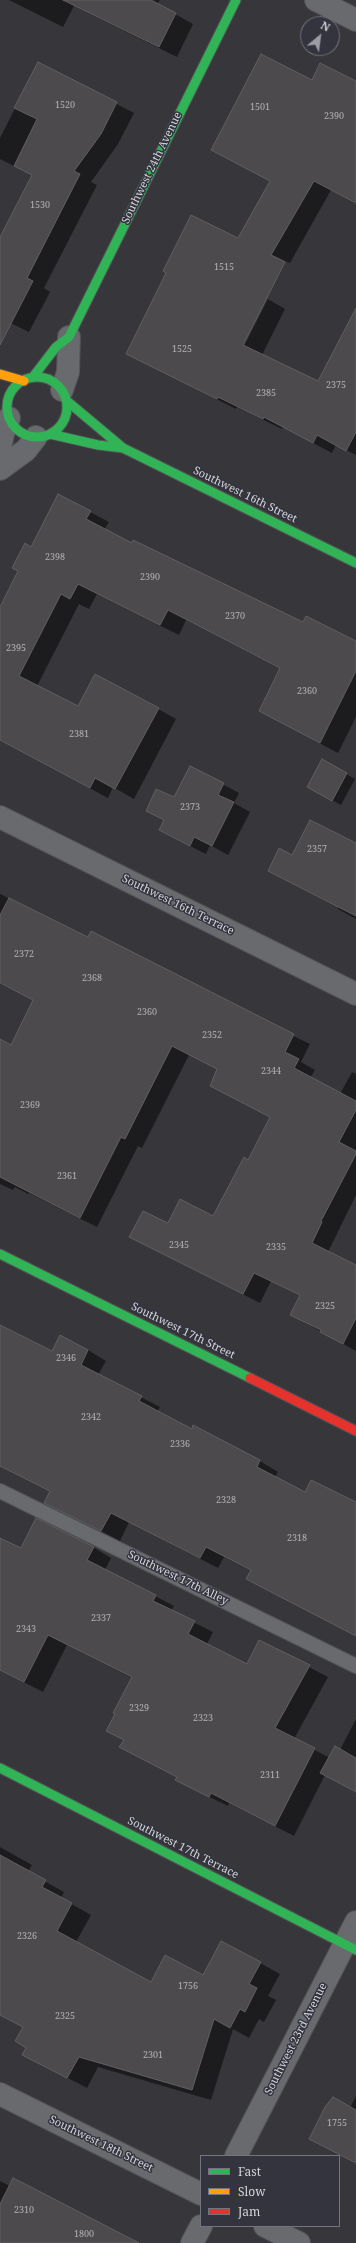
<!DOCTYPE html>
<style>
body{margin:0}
#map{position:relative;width:356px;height:2243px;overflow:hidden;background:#36363b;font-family:"Noto Serif",serif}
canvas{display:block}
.legend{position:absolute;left:200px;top:2155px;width:140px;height:72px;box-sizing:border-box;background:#33343e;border:1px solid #73747d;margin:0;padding:5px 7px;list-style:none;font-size:12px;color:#d4d5db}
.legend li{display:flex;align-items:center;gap:8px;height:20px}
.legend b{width:20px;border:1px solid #73747d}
.north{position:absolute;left:300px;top:16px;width:40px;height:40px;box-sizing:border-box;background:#33343e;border:1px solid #73747d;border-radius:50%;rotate:29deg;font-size:11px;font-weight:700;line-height:16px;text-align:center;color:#d4d5db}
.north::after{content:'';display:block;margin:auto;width:14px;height:18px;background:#9d9da3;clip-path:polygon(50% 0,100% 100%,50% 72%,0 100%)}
</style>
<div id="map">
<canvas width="356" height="2243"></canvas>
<ul class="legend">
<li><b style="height:5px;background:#30b455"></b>Fast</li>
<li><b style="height:5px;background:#ff9f0a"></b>Slow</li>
<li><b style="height:5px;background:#e5322d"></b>Jam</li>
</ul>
<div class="north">N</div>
</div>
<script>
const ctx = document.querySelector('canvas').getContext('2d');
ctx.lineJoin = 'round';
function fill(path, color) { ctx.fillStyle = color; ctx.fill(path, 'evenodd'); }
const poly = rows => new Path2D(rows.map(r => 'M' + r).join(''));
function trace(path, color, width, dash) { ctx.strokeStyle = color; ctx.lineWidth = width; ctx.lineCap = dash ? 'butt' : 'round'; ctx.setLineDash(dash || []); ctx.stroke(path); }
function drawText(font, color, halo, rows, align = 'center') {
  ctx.font = font + ' "Noto Serif",serif'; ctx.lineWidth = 3; ctx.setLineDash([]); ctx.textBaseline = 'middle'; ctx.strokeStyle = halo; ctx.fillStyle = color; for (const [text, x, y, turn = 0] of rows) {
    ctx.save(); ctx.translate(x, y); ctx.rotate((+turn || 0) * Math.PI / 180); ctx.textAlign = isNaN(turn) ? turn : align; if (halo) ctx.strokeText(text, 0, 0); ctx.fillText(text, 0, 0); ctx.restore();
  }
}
fill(poly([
 [9,0,160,0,157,4,193,24,177,57,74,6,63,27],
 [38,63,134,113,118,144,91,182,97,185,44,288,50,292,29,332,0,318,0,239,32,175,0,159,0,138],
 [312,81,356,83,356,203,331,190,290,263,256,248,271,181],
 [192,216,240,349,242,350,268,299,285,309,262,355,319,383,356,344,356,455,336,445,332,453,283,427,282,429,237,407,236,409,128,354,167,273],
 [90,512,109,522,104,530,304,624,356,642,356,717,338,753,278,721,281,669,186,620,179,635,97,594,89,609,79,604,37,686,79,707,158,709,176,719,134,799,113,787,108,798,0,740,0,609,31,548],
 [322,760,355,779,341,805,317,792],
 [190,767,239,793,234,803,250,812,228,855,210,845,206,854,176,839,160,830,165,821,147,810,175,799],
 [356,845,356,919,338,909,338,907,269,871,292,857],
 [0,894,310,1044,301,1062,315,1070,310,1078,340,1094,352,1072,356,1074,356,1195,328,1252,356,1266,356,1351,291,1315,301,1296,271,1281,260,1303,131,1237,168,1225,213,1218,249,1161,271,1117,218,1069,189,1055,142,1148,138,1146,97,1227,29,1193,28,1194,15,1187,13,1190,0,1184,0,1041,12,1047,34,1000,0,984],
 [0,1326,52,1353,88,1350,106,1361,98,1375,160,1407,157,1412,192,1430,194,1427,260,1461,278,1472,275,1477,305,1493,356,1504,356,1636,252,1571,224,1557,218,1568,129,1522,120,1541,45,1503,51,1491,0,1466],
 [0,1539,21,1549,93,1547,111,1558,105,1570,155,1596,174,1606,171,1611,213,1632,207,1644,248,1665,259,1641,328,1677,294,1739,330,1758,340,1750,356,1719,356,1792,325,1775,294,1836,229,1803,228,1806,195,1790,177,1779,178,1777,139,1757,124,1740,108,1731,132,1678,67,1645,43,1692,0,1670],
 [0,1847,32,1865,28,1872,64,1892,61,1898,91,1915,76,1942,151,1983,203,1976,222,1942,280,1974,268,1996,276,2000,264,2022,259,2019,249,2038,233,2029,211,2100,98,2067,87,2088,24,2055,27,2047,24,2027,0,2014],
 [356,2096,356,2163,310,2139,350,2108],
 [0,2181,10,2186,121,2243,0,2243]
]), '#0007');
const building = poly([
 [63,0,151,0,176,13,159,47,63,0],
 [261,54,312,80,320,63,356,81,356,203,314,181,271,255,285,262,243,345,318,381,356,308,356,432,346,451,317,435,313,443,264,417,263,419,218,397,217,399,126,354,166,273,163,271,191,215,238,238,270,181,211,150,261,54],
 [38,62,117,102,101,134,74,171,80,174,27,278,33,281,0,345,0,237,32,175,14,166,37,119,14,108,38,62],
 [58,494,91,511,86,519,132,543,133,540,303,622,306,616,356,641,356,671,320,743,259,711,280,668,168,610,160,625,78,584,70,599,61,594,19,676,78,706,95,674,159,708,115,789,95,778,90,788,0,740,0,607,18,571,12,568,25,543,31,547,58,494],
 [322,759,347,773,332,801,307,787,322,759],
 [190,766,224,783,218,795,234,802,212,846,194,837,190,846,159,830,164,820,146,811,156,789,174,797,190,766],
 [310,820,356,843,356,916,268,871,279,848,292,855,310,820],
 [9,898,88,937,91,931,294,1034,285,1052,299,1059,294,1068,356,1101,356,1110,339,1142,356,1151,356,1154,321,1221,322,1222,312,1243,356,1265,356,1318,343,1344,320,1332,321,1330,290,1315,300,1295,254,1273,243,1294,129,1237,143,1211,168,1223,180,1199,213,1216,244,1157,248,1160,270,1117,210,1086,217,1069,172,1046,125,1139,121,1137,80,1218,0,1177,0,1039,11,1045,33,1000,0,983,0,915,9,898],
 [0,1325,52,1351,60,1335,88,1350,81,1365,142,1396,139,1401,192,1429,193,1425,260,1460,257,1467,305,1492,311,1480,356,1502,356,1636,246,1579,251,1570,206,1547,200,1558,111,1513,101,1531,44,1503,50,1491,0,1466,0,1325],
 [36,1518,94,1547,87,1560,156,1595,153,1601,195,1621,188,1634,247,1664,259,1640,310,1665,275,1728,315,1748,275,1826,211,1793,209,1797,175,1780,177,1777,119,1747,124,1740,106,1731,115,1714,113,1713,132,1677,48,1635,24,1682,0,1670,0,1538,21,1548,36,1518],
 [335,1746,356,1758,356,1792,320,1773,335,1746],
 [0,1855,46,1880,42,1887,72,1903,57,1931,151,1982,165,1955,203,1975,221,1941,261,1962,249,1984,257,1988,245,2012,240,2009,230,2028,214,2019,192,2090,79,2057,67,2078,22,2055,26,2048,15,2041,23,2027,0,2015,0,1855],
 [333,2097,356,2110,356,2163,309,2139,325,2107,333,2097],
 [13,2178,27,2185,139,2243,0,2243,0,2204,13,2178]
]);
fill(building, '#4c4a4c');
trace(building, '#615f60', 1);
const lane = poly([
 [0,1491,356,1666]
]);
const street = poly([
 [316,0,356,20],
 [62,390,68,372,69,337],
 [0,448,3,434,9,418],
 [0,469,26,450,36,437],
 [0,817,356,994],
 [0,2094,201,2194],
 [236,2156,356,1922],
 [265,2226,299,2243],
 [192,2243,201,2226]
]);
const fast = poly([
 [33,377,56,347,69,337,236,0],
 '7 407a30 30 0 1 1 60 0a30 30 0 1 1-60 0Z',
 [67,401,123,448,356,563],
 [50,434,98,445,123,448],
 [0,1254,250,1378],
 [0,1768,356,1950]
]);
const slow = poly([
 [0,374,24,381]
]);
const jam = poly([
 [250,1378,356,1431]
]);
trace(lane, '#525257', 16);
trace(street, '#525257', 24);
trace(fast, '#525257', 11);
trace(slow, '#525257', 11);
trace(jam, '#525257', 11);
trace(lane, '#696a6e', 14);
trace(street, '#696a6e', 22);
trace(fast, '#30b455', 9);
trace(slow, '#ff9f0a', 9);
trace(jam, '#e5322d', 9);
drawText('9px', '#b2b2b7', null, [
 ["1520",65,105],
 ["1501",260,107],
 ["2390",334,116],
 ["1530",40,205],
 ["1515",224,267],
 ["1525",182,349],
 ["2375",336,385],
 ["2385",266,393],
 ["2398",55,557],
 ["2390",150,577],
 ["2370",235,616],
 ["2395",16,648],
 ["2360",307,691],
 ["2381",79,734],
 ["2373",190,807],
 ["2357",317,849],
 ["2372",24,954],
 ["2368",92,978],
 ["2360",147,1012],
 ["2352",212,1035],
 ["2344",271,1071],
 ["2369",30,1105],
 ["2361",67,1176],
 ["2345",179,1245],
 ["2335",276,1247],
 ["2325",325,1306],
 ["2346",66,1358],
 ["2342",91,1417],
 ["2336",180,1444],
 ["2328",226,1500],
 ["2318",297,1538],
 ["2337",101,1618],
 ["2343",26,1629],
 ["2329",139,1708],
 ["2323",203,1718],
 ["2311",270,1775],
 ["2326",27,1936],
 ["1756",188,1986],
 ["2325",65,2016],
 ["2301",153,2055],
 ["1755",337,2123],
 ["2310",24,2210],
 ["1800",84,2234]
]);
drawText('11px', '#d4d5db', '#33343e', [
 ["Southwest 24th Avenue",152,168,-64],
 ["Southwest 16th Street",245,495,26],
 ["Southwest 16th Terrace",178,905,26],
 ["Southwest 17th Street",183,1331,26],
 ["Southwest 17th Alley",178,1578,26],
 ["Southwest 17th Terrace",183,1848,27],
 ["Southwest 23rd Avenue",296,2039,-63],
 ["Southwest 18th Street",101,2144,26]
]);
</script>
